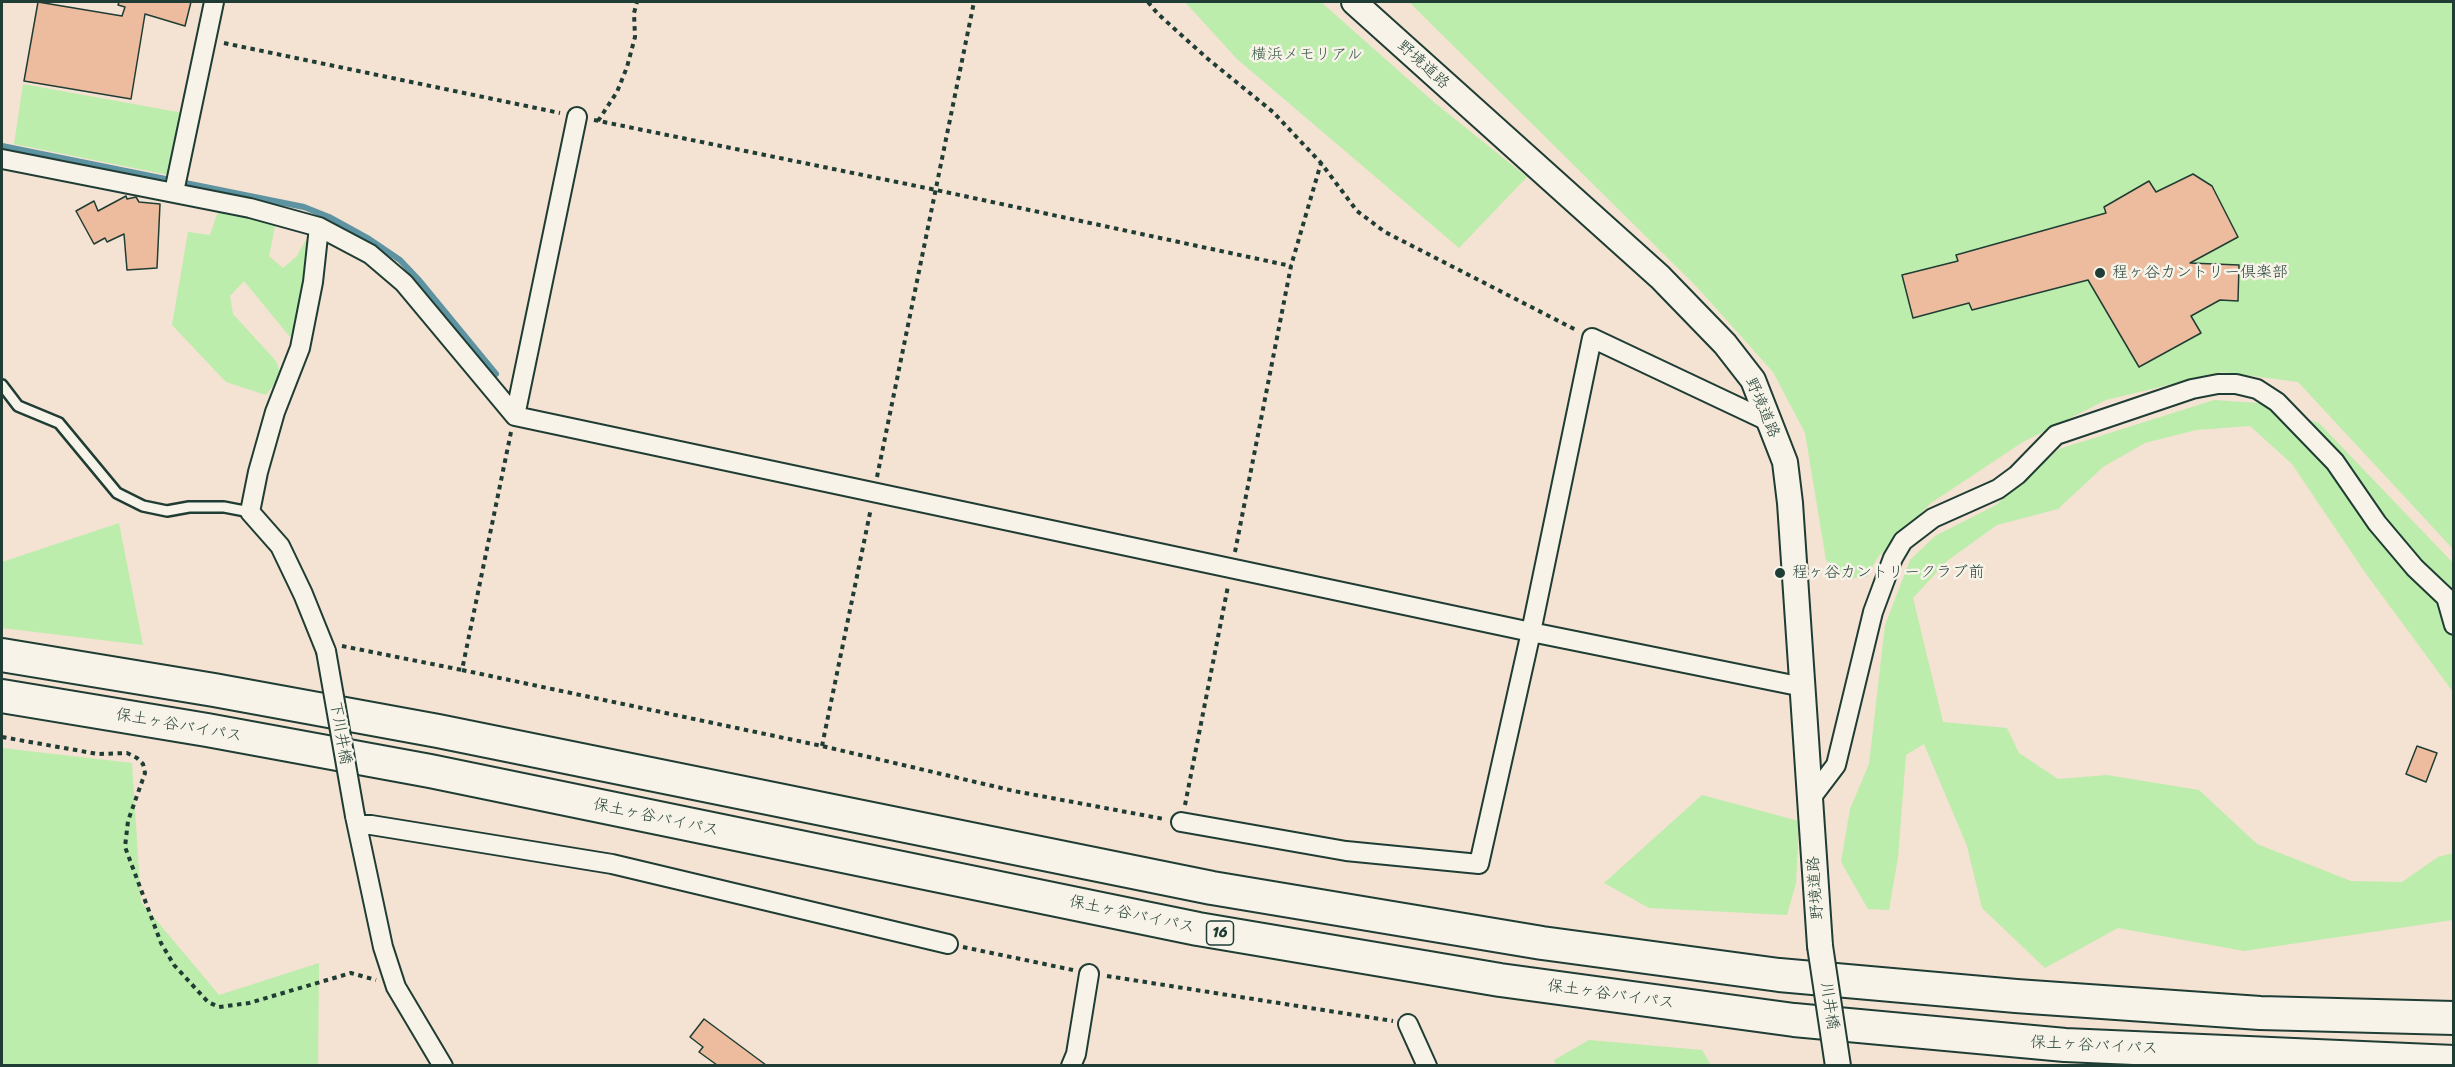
<!DOCTYPE html>
<meta charset="utf-8">
<style>
body{margin:0}
#map{position:relative;width:2455px;height:1067px;overflow:hidden;background:#f4e2d2;font-family:Sriracha,sans-serif}
canvas{display:block}
.frame{position:absolute;inset:0;border:3px solid #1f3d34;pointer-events:none}
</style>
<div id="map">
<canvas width="2455" height="1067"></canvas>
<div class="frame"></div>
</div>
<script>
const ctx = document.querySelector('canvas').getContext('2d');
ctx.lineJoin = 'round';
function fill(path, color) { ctx.fillStyle = color; ctx.fill(path, 'evenodd'); }
const poly = rows => new Path2D(rows.map(r => 'M' + r).join(''));
function trace(path, color, width, dash) { ctx.strokeStyle = color; ctx.lineWidth = width; ctx.lineCap = dash ? 'butt' : 'round'; ctx.setLineDash(dash || []); ctx.stroke(path); }
function drawText(font, color, halo, rows, align = 'center') {
  ctx.font = font + ' Sriracha,"Klee One",sans-serif'; ctx.lineWidth = 5; ctx.setLineDash([]); ctx.textBaseline = 'middle'; ctx.strokeStyle = halo; ctx.fillStyle = color; for (const [text, x, y, turn = 0] of rows) {
    ctx.save(); ctx.translate(x, y); ctx.rotate((+turn || 0) * Math.PI / 180); ctx.textAlign = isNaN(turn) ? turn : align; if (halo) ctx.strokeText(text, 0, 0); ctx.fillText(text, 0, 0); ctx.restore();
  }
}
fill(poly([
 [1185,2,1321,2,1435,103,1527,177,1459,248,1237,59],
 [1409,2,2453,2,2453,549,2298,382,2222,372,2106,400,2023,442,1931,503,1878,557,1867,577,1842,579,1826,560,1805,433,1773,372,1697,287],
 [23,84,183,113,169,175,14,144],
 [219,208,275,226,269,256,283,268,297,256,305,241,312,240,307,318,290,337,244,281,230,296,233,314,276,361,281,375,266,395,226,382,172,325,188,232,210,235],
 [2214,400,2258,403,2319,423,2453,563,2453,692,2364,571,2292,464,2250,426,2196,430,2145,443,2103,467,2058,509,1997,525,1947,561,1913,598,1943,722,2007,728,2019,753,2058,779,2107,775,2199,790,2257,844,2351,881,2402,882,2438,857,2453,853,2453,920,2244,951,2118,928,2045,968,1982,908,1967,846,1924,744,1906,755,1898,857,1889,910,1868,909,1841,862,1850,809,1869,764,1885,625,1910,560,1935,536,1996,505,2059,449],
 [119,523,143,645,2,628,2,562],
 [2,748,132,763,141,902,219,995,319,963,318,1065,2,1065],
 [1702,795,1799,821,1796,883,1787,915,1649,908,1604,883],
 [1589,1040,1702,1050,1711,1065,1556,1065,1554,1060]
]), '#bcedac');
trace(poly([
 [2,146,304,207,329,217,369,239,400,260,418,279,496,374]
]), '#5e93a1', 6);
const building = poly([
 [38,2,122,16,125,7,118,5,119,2,191,2,185,26,145,14,131,99,24,81,38,2],
 [2193,174,2212,186,2238,237,2190,263,2239,265,2238,301,2220,300,2191,316,2201,333,2139,367,2088,280,1972,310,1969,303,1913,318,1902,275,1958,261,1956,255,2106,213,2104,207,2149,181,2156,192,2193,174],
 [126,196,127,199,136,197,139,202,160,204,157,268,127,270,124,234,107,242,105,238,94,244,76,211,94,201,98,211,126,196],
 [2417,746,2437,753,2426,782,2406,774,2417,746],
 [704,1019,766,1065,717,1065,699,1052,703,1047,690,1037,704,1019]
]);
fill(building, '#edbc9e');
trace(building, '#1f3d34', 1.5);
const lane = poly([
 [2,385,18,406,59,423,117,493,143,506,167,511,189,507,224,507,250,512]
]);
const street = poly([
 [2,159,250,208,319,227,370,254,404,283,515,416,1531,632,1803,687],
 [174,192,214,2],
 [319,227,313,282,300,348,275,412,258,472,250,512,280,546,303,594,326,651],
 [515,416,577,117],
 [2446,597,2454,625],
 [1811,798,1836,765,1873,612,1893,558,1903,541,1933,518,1998,489,2017,475,2056,435,2192,389,2218,384,2236,384,2257,389,2277,402,2335,462,2377,523,2415,568,2454,605],
 [355,816,383,947,396,987,443,1066],
 [1181,822,1346,851,1479,864,1531,632,1592,338,1770,422],
 [358,825,371,825,612,864,948,944],
 [1408,1024,1427,1066],
 [1071,1066,1076,1054,1089,974]
]);
const secondary = poly([
 [1354,2,1660,277,1725,344,1753,380,1785,462,1790,503,1820,946]
]);
const highway = poly([
 [2,655,214,690,438,731,1212,888,1542,943,1779,975,2016,996,2260,1013,2454,1018],
 [2,696,207,730,430,771,1198,929,1500,980,1794,1020,2065,1045,2454,1062]
]);
trace(lane, '#1f3d34', 14);
trace(street, '#1f3d34', 22);
trace(secondary, '#1f3d34', 28);
trace(highway, '#1f3d34', 36);
trace(poly([
 [1148,2,1158,14,1208,59,1273,112,1321,163,1357,211,1385,232,1578,331],
 [224,43,560,113],
 [594,120,936,190,1291,266],
 [598,121,617,92,627,67,635,37,634,13,637,2],
 [511,432,462,670,822,746,1014,791,1164,819],
 [877,477,974,2],
 [1235,552,1291,266,1321,163],
 [342,646,462,670],
 [2,737,98,754,127,753,137,758,143,764,145,773,128,821,125,847,161,943,174,965,208,1002,219,1007,249,1003,351,973,376,980],
 [822,746,871,508],
 [1185,805,1228,586],
 [963,947,1073,970],
 [1107,976,1393,1021]
]), '#1f3d34', 4, [4.5, 4.5]);
trace(lane, '#f7f3e8', 9);
trace(street, '#f7f3e8', 18);
trace(secondary, '#f7f3e8', 24);
trace(highway, '#f7f3e8', 32);
const streetBridge = poly([
 [326,651,355,816]
]);
const secondaryBridge = poly([
 [1820,946,1838,1066]
]);
trace(streetBridge, '#1f3d34', 22, []);
trace(secondaryBridge, '#1f3d34', 28, []);
trace(streetBridge, '#f7f3e8', 18);
trace(secondaryBridge, '#f7f3e8', 24);
for (const [x, y, r, color] of [
 [2100,273,6,"#1f3d34"],
 [1780,573,6,"#1f3d34"]
]) { const dot = new Path2D(); dot.arc(x, y, r, 0, 2 * Math.PI); ctx.fillStyle = color; ctx.fill(dot); trace(dot, '#f7f3e8', 2); }
for (const [x, y, w] of [
 [1220,933,27]
]) { const box = new Path2D(); box.roundRect(x - w / 2, y - 12, w, 24, 4.5); ctx.fillStyle = '#f7f3e8'; ctx.fill(box); trace(box, '#1f3d34', 1.5); }
drawText('bold 15px', '#1f3d34', null, [
 ["16",1220,933]
]);
drawText('16px', '#375746', '#f7f3e8', [
 ["横浜メモリアル",1307,55]
]);
drawText('16px', '#1f3d34', '#f7f3e8', [
 ["野境道路",1423,65,42],
 ["野境道路",1762,408,67],
 ["保土ヶ谷バイパス",179,726,10],
 ["下川井橋",340,733,80],
 ["保土ヶ谷バイパス",656,818,12],
 ["野境道路",1816,888,-94],
 ["保土ヶ谷バイパス",1132,915,12],
 ["保土ヶ谷バイパス",1611,995,8],
 ["川井橋",1829,1006,81],
 ["保土ヶ谷バイパス",2094,1046,3]
]);
drawText('16px', '#1f3d34', '#f7f3e8', [
 ["程ヶ谷カントリー倶楽部",2112,273],
 ["程ヶ谷カントリークラブ前",1792,573]
], 'left');
</script>
